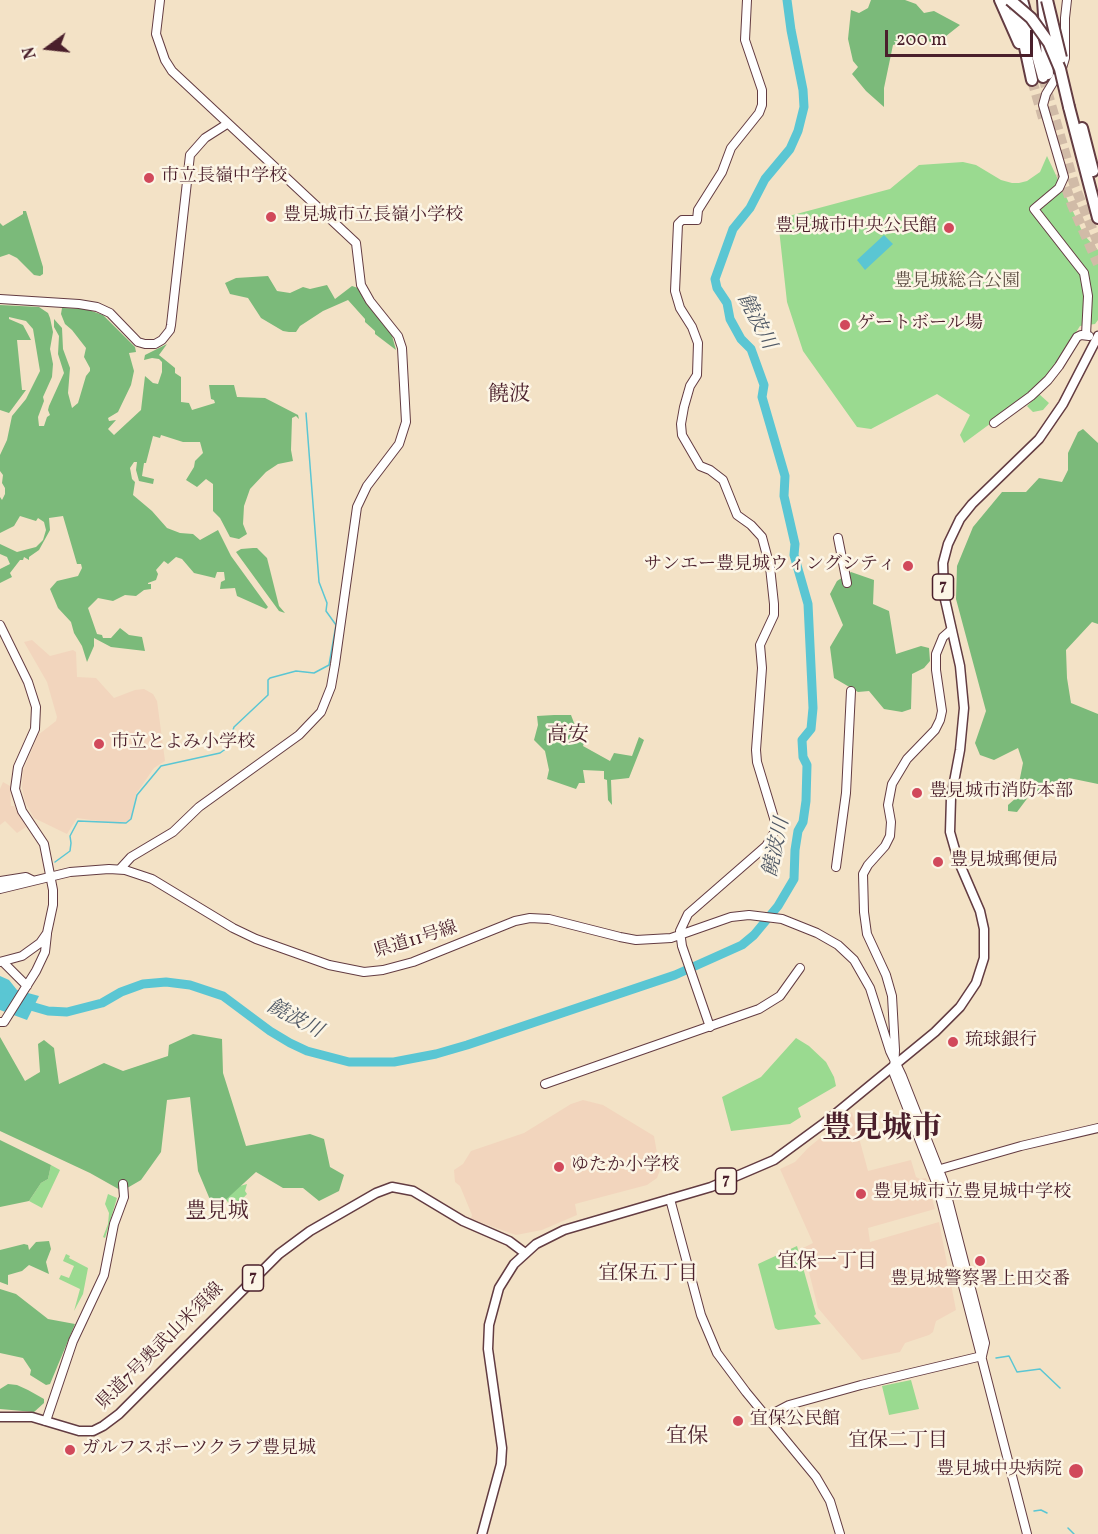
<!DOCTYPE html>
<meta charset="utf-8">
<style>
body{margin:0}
#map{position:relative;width:1098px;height:1534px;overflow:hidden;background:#f3e2c6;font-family:Vollkorn,serif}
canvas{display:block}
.north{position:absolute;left:18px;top:18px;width:60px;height:60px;-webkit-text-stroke:4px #fcf5e5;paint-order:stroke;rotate:255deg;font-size:16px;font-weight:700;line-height:24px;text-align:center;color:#4a1f2b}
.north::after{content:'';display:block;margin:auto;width:21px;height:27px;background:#4a1f2b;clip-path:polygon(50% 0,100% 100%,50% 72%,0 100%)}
.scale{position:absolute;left:885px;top:30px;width:148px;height:27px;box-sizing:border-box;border:3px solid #4a1f2b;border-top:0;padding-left:8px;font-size:18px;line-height:21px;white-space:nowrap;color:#4a1f2b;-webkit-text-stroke:4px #fcf5e5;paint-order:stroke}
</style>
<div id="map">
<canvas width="1098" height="1534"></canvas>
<div class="north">N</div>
<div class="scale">200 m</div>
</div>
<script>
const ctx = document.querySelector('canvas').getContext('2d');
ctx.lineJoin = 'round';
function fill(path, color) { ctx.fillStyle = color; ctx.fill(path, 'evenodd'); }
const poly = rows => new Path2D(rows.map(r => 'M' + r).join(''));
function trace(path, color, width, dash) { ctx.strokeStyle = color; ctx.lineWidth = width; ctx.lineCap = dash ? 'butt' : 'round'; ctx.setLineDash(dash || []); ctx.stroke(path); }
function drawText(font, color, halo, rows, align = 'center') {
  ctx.font = font + ' Vollkorn,"Noto Serif JP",serif'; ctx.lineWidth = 5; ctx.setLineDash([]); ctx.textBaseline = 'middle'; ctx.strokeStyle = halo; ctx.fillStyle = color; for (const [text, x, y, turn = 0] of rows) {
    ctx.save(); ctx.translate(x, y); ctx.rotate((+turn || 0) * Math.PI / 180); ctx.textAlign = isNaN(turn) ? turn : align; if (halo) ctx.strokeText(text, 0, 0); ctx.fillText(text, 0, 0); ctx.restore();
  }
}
fill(poly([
 [32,640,50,656,73,650,76,652,77,677,96,678,114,698,135,690,144,689,153,694,157,701,165,761,154,768,136,794,131,818,128,821,120,824,77,818,67,834,34,818,25,802,22,787,23,771,38,735,56,721,57,717,47,682,24,642],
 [3,782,10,786,11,806,14,806,26,827,17,833,5,821,0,825,0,789],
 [583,1100,603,1105,654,1136,660,1170,657,1178,647,1185,575,1204,577,1215,542,1230,516,1235,471,1219,472,1215,460,1186,455,1182,454,1170,463,1164,471,1151,524,1133,571,1104],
 [852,1112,868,1171,911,1160,916,1177,920,1179,926,1178,935,1209,868,1228,870,1242,939,1222,956,1310,936,1321,933,1332,929,1335,905,1343,900,1352,862,1360,818,1308,803,1248,813,1243,780,1169,795,1162,808,1148]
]), '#f2d5bd');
fill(poly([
 [1047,156,1084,235,1098,250,1098,320,1095,324,1080,326,1047,378,1021,401,964,443,960,435,970,415,937,394,871,429,857,427,803,351,787,302,779,229,782,220,789,216,890,189,919,165,963,162,976,165,1001,180,1012,183,1019,183,1027,181,1040,172],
 [1039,394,1049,403,1043,410,1033,412,1027,406],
 [796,1038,809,1046,826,1062,834,1077,836,1086,798,1108,801,1117,790,1124,731,1131,722,1097,761,1077],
 [51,1165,60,1170,42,1208,29,1201,41,1183,48,1179],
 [247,1184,245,1191,247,1194,235,1207,224,1199,240,1186],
 [108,1194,117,1198,105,1238,103,1237,108,1224,109,1213,105,1204],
 [797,1246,816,1314,814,1316,821,1324,778,1330,775,1328,758,1264],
 [66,1254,70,1256,69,1258,88,1268,83,1294,74,1311,80,1289,59,1279,61,1275,69,1278,74,1266,63,1261],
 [911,1380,919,1409,889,1415,882,1386]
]), '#9ada90');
fill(poly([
 [871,0,905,0,916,4,924,13,934,11,960,25,936,44,920,38,893,45,884,88,884,107,866,91,852,74,858,67,853,61,848,39,851,10,859,13,868,8],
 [23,211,26,211,43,267,43,274,40,276,34,275,17,258,9,254,0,257,0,223,3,226,23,214],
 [268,276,277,291,290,293,303,287,310,289,327,285,335,299,352,286,358,288,364,300,391,332,396,350,375,334,375,331,365,322,365,319,348,300,323,311,300,326,296,332,289,332,283,331,261,318,248,298,230,294,225,283,236,278],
 [0,305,39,307,48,313,50,318,53,332,50,349,53,364,52,377,43,397,44,401,38,417,39,426,44,426,47,417,50,415,48,410,49,406,64,373,58,354,59,336,54,327,54,319,62,328,63,349,70,368,68,393,72,408,78,403,86,376,90,371,90,368,84,357,86,348,72,330,65,324,61,314,62,308,86,309,103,315,135,347,136,352,129,353,134,371,131,385,118,412,108,418,109,421,116,420,108,429,114,435,141,410,145,376,153,383,158,384,162,372,162,362,159,359,152,358,144,360,145,355,167,344,159,355,175,368,175,373,181,377,181,402,189,403,192,410,215,403,214,400,211,399,209,385,234,385,237,397,265,398,298,415,299,419,296,416,292,418,291,450,293,461,278,464,266,472,250,489,244,506,243,524,247,534,239,539,230,537,220,518,213,511,213,484,206,479,197,487,186,480,194,467,195,461,203,453,200,442,183,442,161,435,160,438,153,436,146,463,144,463,142,476,154,479,153,484,139,481,136,470,137,462,134,462,130,468,132,479,135,482,133,495,152,511,167,528,180,533,193,534,200,540,218,530,231,556,268,607,266,609,237,596,235,588,220,589,221,582,225,580,224,572,217,572,215,578,194,573,182,559,176,557,168,564,164,561,156,570,158,574,156,580,148,583,148,584,151,584,151,589,144,590,136,596,125,595,113,601,98,598,88,608,97,634,102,635,103,638,111,638,120,628,129,635,142,637,145,651,111,647,94,638,94,646,87,662,82,646,74,633,71,622,58,608,50,589,57,581,78,576,82,568,81,564,77,564,63,516,49,518,50,530,39,550,29,557,29,560,24,557,23,560,20,560,10,573,12,577,0,583,0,569,10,564,7,557,0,554,0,544,17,552,36,547,43,540,46,530,44,522,38,518,36,521,20,516,14,526,0,533,0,497,2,500,5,494,5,488,2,483,3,475,0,471,0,455,7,440,12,416,26,399,40,371,33,329,26,321,9,317,9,319,23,325,31,340,17,340,22,390,26,390,9,413,0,410],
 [1083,429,1098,443,1098,624,1092,622,1066,650,1067,678,1071,703,1098,714,1098,784,1069,778,1051,791,1032,792,1017,812,1008,811,1008,805,1016,798,1023,763,1018,748,994,760,980,755,975,743,986,711,956,599,957,566,973,527,1002,492,1026,492,1039,478,1062,482,1068,470,1068,453,1078,432],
 [253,548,257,548,267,558,279,606,285,613,279,611,236,552,241,549],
 [851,572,874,580,873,604,889,611,896,654,921,646,929,648,930,661,924,668,912,674,911,709,902,712,884,709,869,691,858,692,834,678,830,647,843,625,830,594,837,581],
 [554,715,571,715,576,728,582,732,579,740,584,743,583,746,610,761,614,753,632,756,639,737,644,740,629,778,611,780,612,805,608,800,607,780,604,779,604,771,583,770,585,783,579,783,576,789,547,779,549,770,545,751,534,740,538,725,537,716],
 [193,1034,222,1039,223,1073,246,1146,310,1134,324,1139,330,1167,344,1175,339,1191,319,1201,303,1188,283,1188,256,1172,220,1205,211,1202,198,1171,190,1097,167,1100,161,1152,141,1180,122,1191,90,1173,0,1131,0,1037,25,1081,40,1072,38,1044,44,1040,54,1048,59,1084,104,1063,123,1071,168,1056,169,1045],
 [0,1140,51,1165,48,1179,41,1183,29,1201,0,1207],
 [49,1241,51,1249,46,1262,49,1274,29,1265,22,1271,8,1275,8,1285,0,1282,0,1250,24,1244,28,1245,29,1250,36,1242],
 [0,1289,16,1294,48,1319,75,1324,50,1384,46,1385,30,1375,31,1370,23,1358,0,1353],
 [8,1384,17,1385,28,1390,44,1399,44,1403,34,1412,0,1409,0,1389]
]), '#7bba7a');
fill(poly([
 [884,235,893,244,865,270,857,260],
 [0,976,9,980,17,990,39,996,27,1020,0,1010]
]), '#5ac6d3');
trace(poly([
 [55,862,70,851,71,843,70,836,78,821,126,823,131,819,137,795,161,766,220,753,227,748,234,727,268,695,268,680,270,678,296,671,314,673,329,665,336,625,326,611,327,603,319,582,306,413],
 [996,1358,1009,1356,1017,1372,1040,1369,1060,1388],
 [1034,1511,1041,1510,1047,1513],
 [1068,1528,1074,1534]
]), '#5ac6d3', 1.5);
trace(poly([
 [0,997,48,1011,67,1012,102,1003,121,992,143,984,166,982,190,985,223,996,270,1031,290,1043,307,1051,349,1062,394,1062,436,1054,467,1045,675,975,742,945,754,935,778,906,794,879,795,850,798,831,803,822,806,801,807,765,803,757,802,740,811,729,813,708,808,604,794,555,795,544,784,496,785,476,762,397,764,385,751,349,741,339,730,319,727,303,717,288,715,279,733,229,750,208,765,179,790,149,798,131,804,107,803,90,791,30,787,0]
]), '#5ac6d3', 9);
trace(poly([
 [1043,77,1075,187,1098,243],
 [1032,80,1043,118],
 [1061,173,1072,205,1098,264]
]), '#d1bba7', 10, [10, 5]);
const secondary = poly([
 [1067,0,1065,18,1065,58,1062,68,1046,94,1043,105,1064,177,1059,188,1034,209,1084,273,1088,296,1086,335],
 [0,299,79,304,97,307,110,313,138,342,145,344,155,344,162,340,170,330,171,325,190,155,205,138,227,124],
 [994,423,1031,396,1048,380,1059,366,1077,337,1081,335,1089,336],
 [838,538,847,583],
 [0,625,28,682,36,707,35,729,18,767,15,789,22,811,44,844,53,890,53,905,47,933,40,943,22,956,0,962],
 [951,630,943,637,936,654,936,670,942,711,940,720,935,730,907,759,892,784,888,805,891,822,890,836,885,846,868,865,863,874,864,912,867,934,886,975,892,996,895,1050,894,1074,937,1185,1027,1534],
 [836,867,846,793,851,691],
 [120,869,131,857,173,832,199,807,299,735,321,712,331,687,335,664,357,507,367,486,399,444,406,422,402,348,398,336,370,301,361,285,356,243,172,71,165,60,156,34,160,0],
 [0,881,26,877,32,880],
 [0,889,70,872,109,869,125,870,152,879,233,928,256,939,329,965,364,972,383,970,413,962,515,921,530,918,549,919,620,937,636,940,671,938,731,917,749,915,782,919,817,933,838,945,854,960,870,988,890,1051,902,1076,943,1180,985,1343,982,1356],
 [3,962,27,986],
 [0,1022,4,1022,36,971,45,952,47,934],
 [710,1027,682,946,680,931,688,914,766,846,777,828,757,762,756,750,762,668,760,645,774,615,774,604,770,567,762,537,751,525,737,515,723,480,710,470,700,466,682,435,681,424,684,407,690,386,697,375,698,343,692,327,680,308,675,291,678,224,682,220,697,220,698,210,722,172,731,148,759,113,762,105,762,90,745,40,747,0],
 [545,1084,759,1009,780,996,800,968],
 [937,1170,1021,1146,1098,1128],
 [670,1199,701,1315,717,1353,746,1392,816,1477,830,1501,840,1534],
 [766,1417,789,1405,861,1385,982,1356],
 [46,1421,73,1341,104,1275,114,1224,124,1197,123,1184]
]);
const primary = poly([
 [0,1417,32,1417,79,1431,93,1431,103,1426,119,1414,279,1254,310,1231,376,1193,392,1187,413,1191,463,1221,509,1241,525,1253],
 [482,1534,501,1464,502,1448,488,1349,489,1325,499,1288,514,1264,536,1244,564,1230,711,1187,774,1160,823,1124,935,1032,960,1007,976,983,984,958,984,929,980,911,958,860,950,832,951,798,960,750,964,708,960,666,944,595,943,563,948,544,960,519,972,504,1039,439,1063,404,1098,336]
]);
const highway = poly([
 [1000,0,1019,43],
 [1012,0,1020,24,1032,80],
 [1022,0,1043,77],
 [1043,0,1048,74],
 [1069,107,1098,218],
 [1082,128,1093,171]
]);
trace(secondary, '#633c42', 10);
trace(primary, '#633c42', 11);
trace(highway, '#633c42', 14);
trace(secondary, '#fff', 8);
trace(primary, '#fff', 8);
trace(highway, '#fff', 10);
const highwayBridge = poly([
 [1010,0,1031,18,1049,43,1060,69,1069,107],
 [1047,0,1061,58]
]);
trace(highwayBridge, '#633c42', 14, []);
trace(highwayBridge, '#fff', 10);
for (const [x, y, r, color] of [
 [149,178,6,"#d1495b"],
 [271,217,6,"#d1495b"],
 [949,228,6,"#d1495b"],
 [845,325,6,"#d1495b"],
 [908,566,6,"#d1495b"],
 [99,744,6,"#d1495b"],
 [917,793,6,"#d1495b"],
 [938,862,6,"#d1495b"],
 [953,1042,6,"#d1495b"],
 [559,1167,6,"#d1495b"],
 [861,1194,6,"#d1495b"],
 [980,1261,6,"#d1495b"],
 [738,1421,6,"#d1495b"],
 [70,1450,6,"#d1495b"],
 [1076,1471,8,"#d1495b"]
]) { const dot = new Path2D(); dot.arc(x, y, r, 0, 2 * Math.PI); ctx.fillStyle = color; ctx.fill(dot); trace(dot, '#fcf5e5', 2); }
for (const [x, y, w] of [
 [943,587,21],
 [726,1181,21],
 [253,1278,21]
]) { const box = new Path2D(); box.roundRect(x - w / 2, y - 13, w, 26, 4.5); ctx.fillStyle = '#fcf5e5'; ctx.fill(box); trace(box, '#4a1f2b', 1.5); }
drawText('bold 16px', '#4a1f2b', null, [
 ["7",943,587],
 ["7",726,1181],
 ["7",253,1278]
]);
drawText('18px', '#4a1f2b', '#fcf5e5', [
 ["市立長嶺中学校",161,178],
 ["豊見城市立長嶺小学校",283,217],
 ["豊見城市中央公民館",937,228,"right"],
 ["ゲートボール場",857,325],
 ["サンエー豊見城ウィングシティ",896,566,"right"],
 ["市立とよみ小学校",111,744],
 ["豊見城市消防本部",929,793],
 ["豊見城郵便局",950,862],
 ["琉球銀行",965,1042],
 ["ゆたか小学校",571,1167],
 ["豊見城市立豊見城中学校",873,1194],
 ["豊見城警察署上田交番",980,1281,"center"],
 ["宜保公民館",750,1421],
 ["ガルフスポーツクラブ豊見城",82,1450],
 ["豊見城中央病院",1062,1471,"right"]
], 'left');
drawText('18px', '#5e4e44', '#fcf5e5', [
 ["豊見城総合公園",957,283]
]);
drawText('18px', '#4a1f2b', '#fcf5e5', [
 ["県道11号線",416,941,-17],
 ["県道7号奥武山米須線",161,1347,-45]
]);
drawText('italic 20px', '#505966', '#fcf5e5', [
 ["饒波川",755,322,63],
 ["饒波川",778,848,-78],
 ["饒波川",294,1020,28]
]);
drawText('20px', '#4a1f2b', '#fcf5e5', [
 ["宜保一丁目",827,1263],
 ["宜保五丁目",648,1275],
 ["宜保二丁目",898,1442]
]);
drawText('21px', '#4a1f2b', '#fcf5e5', [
 ["饒波",509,396],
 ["高安",568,737],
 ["豊見城",217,1213],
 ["宜保",687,1438]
]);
drawText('bold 30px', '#4a1f2b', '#fcf5e5', [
 ["豊見城市",882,1131]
]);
</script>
